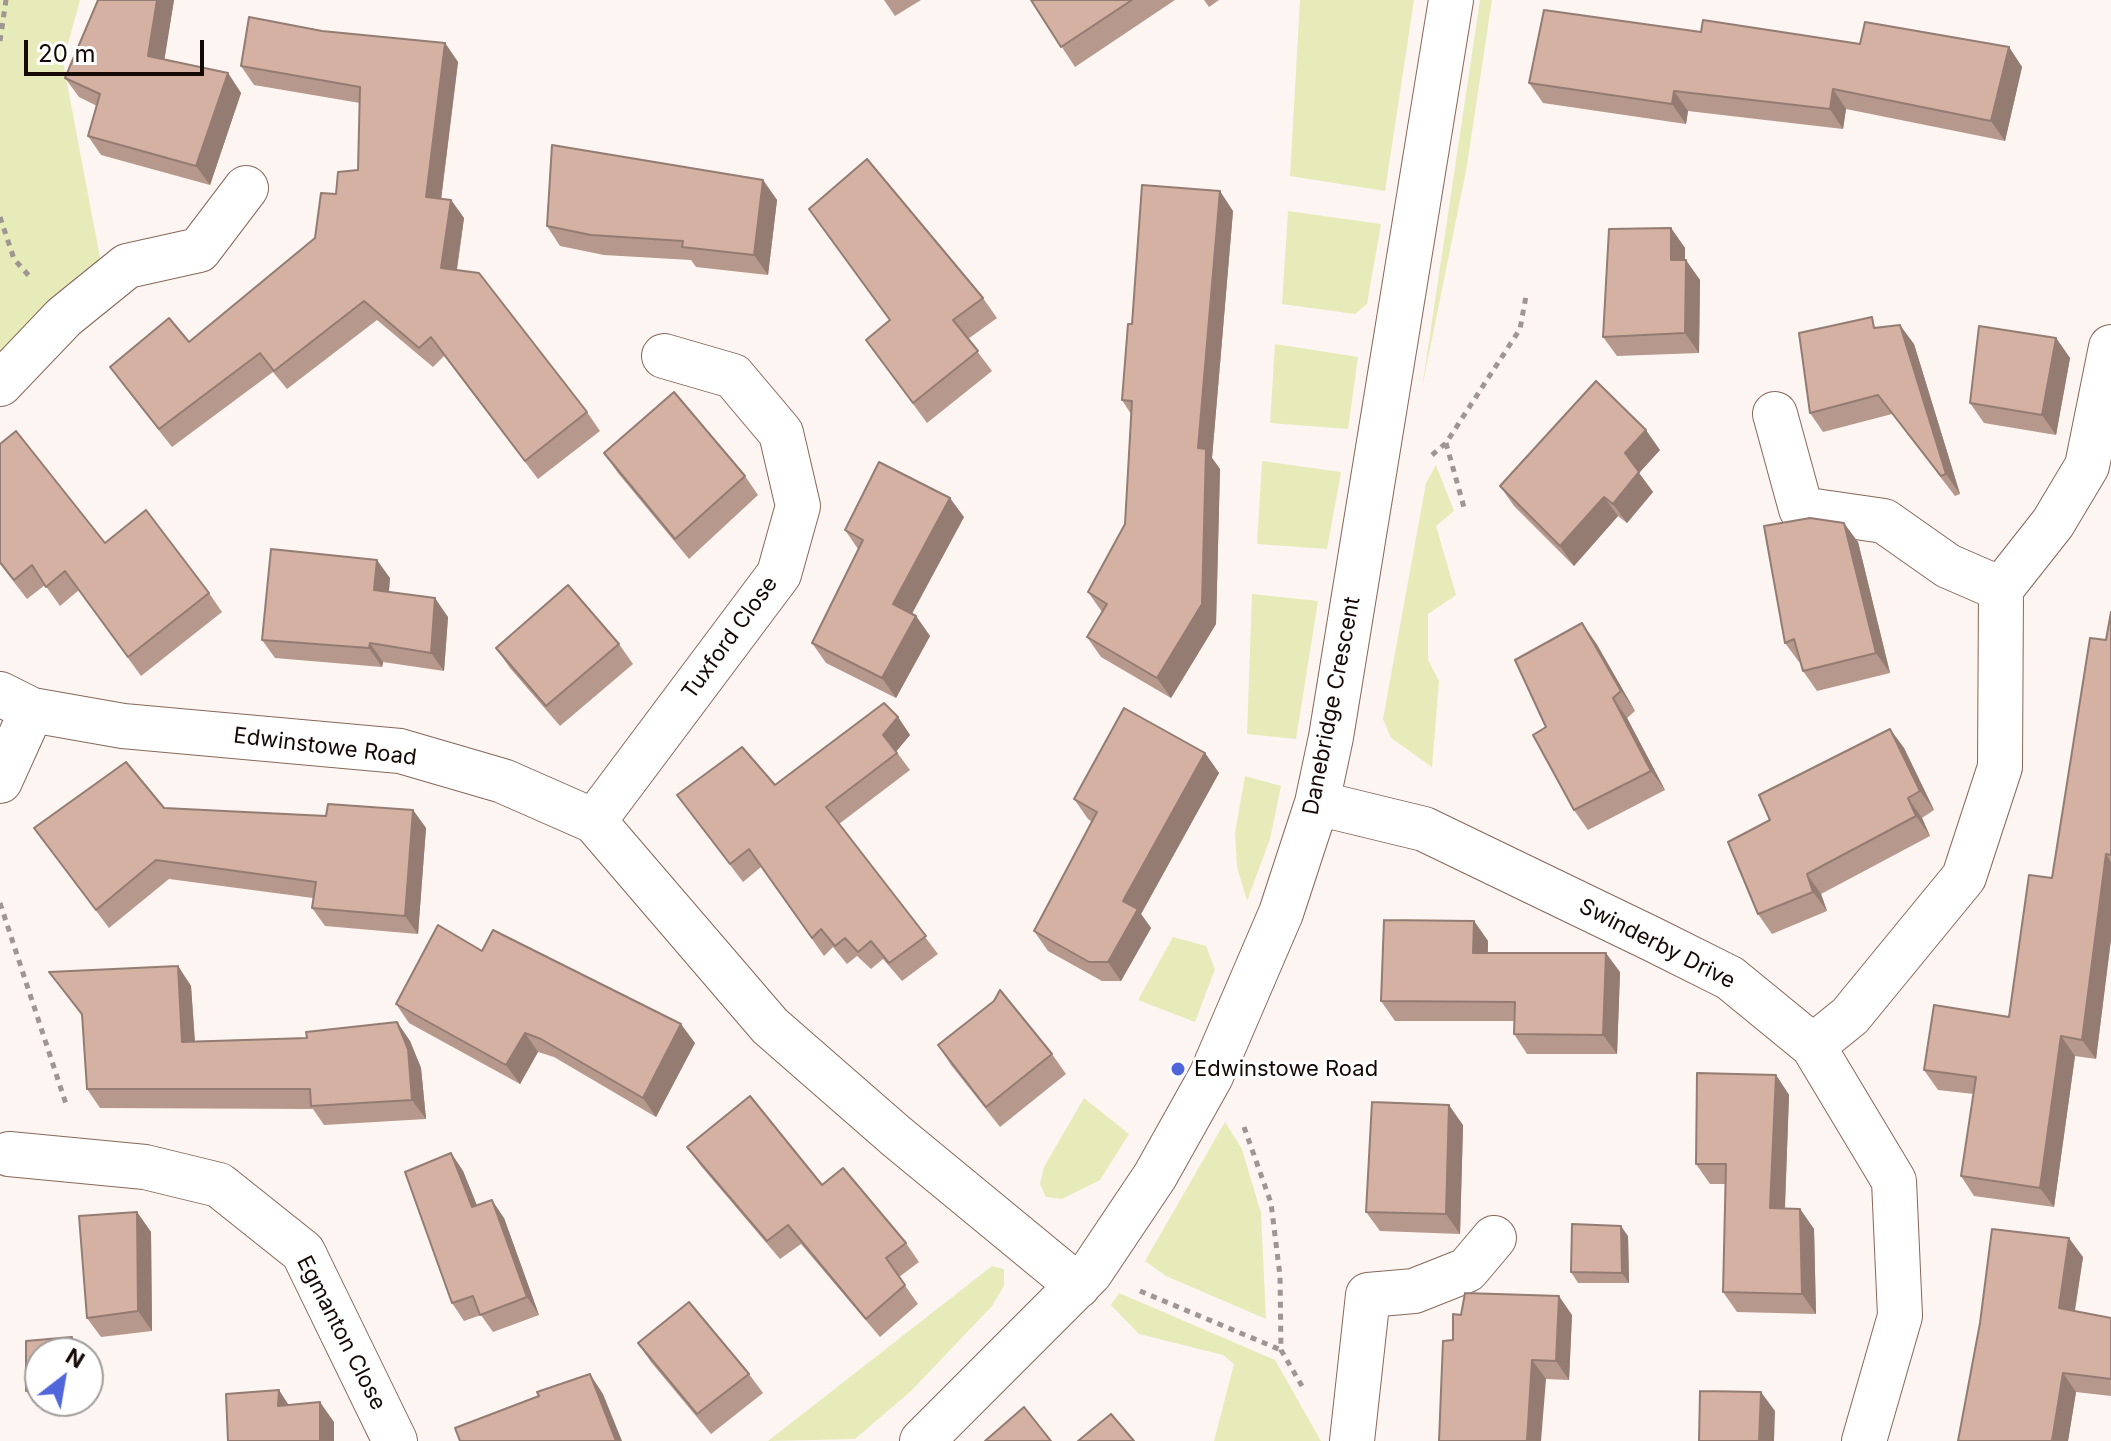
<!DOCTYPE html>
<style>
body{margin:0}
#map{position:relative;width:2111px;height:1441px;overflow:hidden;background:#fdf5f2;font-family:Inter,sans-serif}
canvas{display:block}
.north{position:absolute;left:24px;top:1337px;width:80px;height:80px;box-sizing:border-box;background:#fff;border:2px solid #a19d9b;border-radius:50%;rotate:31deg;font-size:22px;font-weight:700;line-height:32px;text-align:center;color:#150905}
.north::after{content:'';display:block;margin:auto;width:28px;height:36px;background:#5066db;clip-path:polygon(50% 0,100% 100%,50% 72%,0 100%)}
.scale{position:absolute;left:24px;top:40px;width:180px;height:36px;box-sizing:border-box;border:4px solid #150905;border-top:0;padding-left:10px;font-size:24px;line-height:28px;white-space:nowrap;color:#150905;-webkit-text-stroke:6px #fff;paint-order:stroke}
</style>
<div id="map">
<canvas width="2111" height="1441"></canvas>
<div class="north">N</div>
<div class="scale">20 m</div>
</div>
<script>
const ctx = document.querySelector('canvas').getContext('2d');
ctx.lineJoin = 'round';
function fill(path, color) { ctx.fillStyle = color; ctx.fill(path, 'evenodd'); }
const poly = rows => new Path2D(rows.map(r => 'M' + r).join(''));
function trace(path, color, width, dash) { ctx.strokeStyle = color; ctx.lineWidth = width; ctx.lineCap = dash ? 'butt' : 'round'; ctx.setLineDash(dash || []); ctx.stroke(path); }
function drawText(font, color, halo, rows, align = 'center') {
  ctx.font = font + ' Inter,sans-serif'; ctx.lineWidth = 6; ctx.setLineDash([]); ctx.textBaseline = 'middle'; ctx.strokeStyle = halo; ctx.fillStyle = color; for (const [text, x, y, turn = 0] of rows) {
    ctx.save(); ctx.translate(x, y); ctx.rotate((+turn || 0) * Math.PI / 180); ctx.textAlign = isNaN(turn) ? turn : align; if (halo) ctx.strokeText(text, 0, 0); ctx.fillText(text, 0, 0); ctx.restore();
  }
}
fill(poly([
 [0,0,80,0,63,62,105,284,0,385],
 [1300,0,1414,0,1385,191,1290,176],
 [1480,0,1492,0,1466,171,1422,388],
 [1288,211,1381,224,1367,304,1355,314,1282,304],
 [1275,344,1358,357,1348,429,1270,423],
 [1262,461,1341,472,1327,549,1257,544],
 [1436,465,1454,511,1436,526,1456,595,1428,614,1428,660,1439,681,1432,767,1391,738,1383,719,1426,483],
 [1252,594,1318,601,1296,739,1247,734],
 [1245,776,1281,786,1270,839,1247,901,1237,867,1235,833],
 [1173,937,1206,946,1215,969,1195,1022,1138,1000],
 [1084,1098,1129,1134,1100,1180,1062,1199,1046,1197,1040,1184,1044,1167],
 [1225,1122,1242,1149,1261,1213,1266,1319,1166,1276,1145,1261],
 [992,1266,1004,1269,1004,1286,992,1306,911,1391,855,1439,768,1441],
 [1119,1293,1275,1360,1321,1441,1214,1441,1234,1364,1223,1355,1139,1334,1111,1305]
]), '#e6ebb9');
const minor = poly([
 [0,384,64,317,127,266,199,250,246,188],
 [1775,414,1801,509,1884,521,1948,566,2001,589],
 [2001,589,2053,523,2087,466,2111,347],
 [0,694,32,710,123,726,400,751,503,781,594,821,770,1026,896,1136,1078,1286],
 [0,781,32,710],
 [1317,803,1424,829,1652,939,1730,978,1813,1046,1894,1181,1900,1316,1864,1441],
 [594,821,779,574,798,506,781,433,733,376,664,356],
 [1813,1046,1850,1016,1964,877,2000,767,2001,589],
 [9,1154,145,1167,219,1185,303,1252,395,1441],
 [922,1441,1090,1273,1155,1176,1211,1076,1281,913,1317,803,1331,737,1451,0],
 [1352,1441,1368,1295,1414,1291,1467,1270,1494,1238]
]);
trace(minor, '#87675a', 46);
trace(poly([
 [0,41,6,0],
 [0,217,14,259,30,277],
 [1446,443,1465,511],
 [1432,455,1446,443,1520,329,1526,296],
 [0,903,67,1107],
 [1244,1127,1271,1203,1280,1276,1281,1350,1302,1386],
 [1140,1291,1281,1350]
]), '#9f9592', 5, [6, 6]);
trace(minor, '#fff', 44);
fill(poly([
 [98,0,174,0,164,59,228,73,241,93,210,185,101,155,88,136,97,106,79,97,65,78],
 [884,0,921,0,895,16],
 [1031,0,1175,0,1075,67],
 [1204,0,1219,0,1209,7],
 [322,31,445,43,458,62,441,199,451,200,464,218,457,270,587,412,600,431,538,479,444,356,433,367,377,320,287,389,273,372,172,447,123,385,110,367,189,342,315,238,336,194,358,170,360,103,254,85,241,66],
 [1701,32,1860,44,2009,47,2022,67,2005,141,1846,109,1843,129,1688,111,1686,124,1543,103,1529,83],
 [763,180,777,200,768,275,696,267,691,260,604,255,560,246,547,226],
 [1233,211,1212,458,1220,469,1216,624,1171,698,1101,657,1087,637,1102,612,1088,592,1125,524,1131,414,1122,400,1132,324],
 [1671,228,1685,248,1685,260,1700,280,1699,353,1617,356,1603,337],
 [983,298,997,318,968,339,992,371,927,423,866,340],
 [1879,328,1914,344,1960,494,1955,496,1892,414,1823,432,1810,413],
 [2056,338,2070,358,2056,435,1984,423,1970,403],
 [0,444,105,543,209,593,222,612,141,676,79,590,60,606,45,585,27,599,0,564],
 [1660,450,1639,473,1653,492,1627,523,1618,516,1574,566,1514,506,1500,486],
 [604,453,745,476,758,495,689,559,618,473],
 [964,517,912,614,916,616,930,636,896,698,826,663,812,643,858,549,845,530],
 [1858,542,1890,673,1817,691,1803,671,1801,662,1799,662,1785,643],
 [390,578,389,592,448,617,444,671,383,662,382,667,275,658,262,640],
 [2111,612,2111,939,2096,1059,2075,1056,2054,1207,1974,1196,1961,1176,1974,1094,1938,1090,1924,1070,2009,1017,2052,878,2106,640],
 [1596,643,1635,711,1627,718,1665,790,1588,830,1574,810,1546,727],
 [619,644,633,664,560,726,510,668,496,648],
 [898,717,910,735,896,751,910,770,839,824,938,954,902,981,883,959,871,969,857,956,847,964,833,947,824,956,761,867,743,882,677,795,775,785],
 [1890,729,1904,748,1934,810,1922,818,1930,836,1821,894,1827,911,1772,934,1758,914,1770,820],
 [1205,753,1219,773,1141,914,1151,928,1121,981,1102,981,1048,951,1034,931,1092,822,1088,819,1074,799],
 [164,808,326,816,413,810,426,828,418,934,325,926,312,908,313,898,169,879,109,928,34,828],
 [1474,921,1488,941,1488,953,1620,972,1617,1054,1527,1054,1514,1034,1514,1021,1395,1021,1381,1001],
 [482,951,695,1043,656,1117,554,1057,538,1052,520,1084,409,1023,396,1004],
 [178,966,191,986,195,1041,307,1038,397,1022,410,1041,421,1068,426,1119,324,1125,313,1109,100,1108,87,1089,82,1016,49,972],
 [938,1045,1052,1054,1066,1074,1000,1127,951,1065],
 [1776,1075,1789,1095,1785,1209,1800,1209,1814,1229,1816,1314,1737,1312,1723,1292,1726,1184,1710,1184,1696,1164],
 [1463,1125,1460,1234,1380,1231,1366,1212],
 [687,1147,822,1185,906,1243,919,1262,899,1277,918,1304,880,1337,801,1244,780,1259,701,1166],
 [451,1153,463,1171,477,1206,504,1218,539,1315,493,1332,481,1315,464,1321,452,1303],
 [137,1212,151,1232,152,1331,101,1337,87,1318],
 [1628,1236,1629,1283,1578,1283,1571,1272],
 [2083,1257,2075,1311,2111,1318,2111,1396,2076,1392,2068,1441,1958,1441],
 [1572,1315,1569,1380,1546,1379,1453,1340],
 [72,1337,80,1347,80,1353,40,1353,40,1401,34,1401,26,1391,26,1341],
 [638,1343,749,1374,763,1393,711,1434,651,1362]
]), '#b6988c');
fill(poly([
 [157,0,174,0,162,75,148,56],
 [445,43,458,62,439,216,426,197],
 [2009,47,2022,67,2005,141,1991,121],
 [228,73,241,93,210,185,196,166],
 [1833,89,1846,109,1843,129,1830,109],
 [1674,91,1688,111,1686,124,1672,104],
 [763,180,777,200,768,275,754,255],
 [1220,191,1233,211,1212,458,1220,469,1216,624,1171,698,1157,678,1198,448],
 [451,200,464,218,454,287,441,268],
 [1671,228,1685,248,1685,279,1671,260],
 [1686,260,1700,280,1699,353,1685,333],
 [1900,325,1914,344,1960,494,1946,474],
 [2056,338,2070,358,2056,435,2042,415],
 [1646,430,1660,450,1639,473,1653,492,1627,523,1613,504,1625,453],
 [1604,497,1618,516,1574,566,1560,546],
 [950,498,964,517,906,624,893,604],
 [1844,523,1858,542,1890,673,1876,653],
 [377,560,390,578,387,608,374,590],
 [435,598,448,617,444,671,431,653],
 [916,616,930,636,896,698,882,678],
 [1582,623,1596,643,1635,711,1621,691],
 [370,643,383,662,382,667,369,648],
 [1613,698,1627,718,1665,790,1651,771],
 [898,717,910,735,895,753,883,735],
 [1890,729,1904,748,1934,810,1920,791],
 [1205,753,1219,773,1141,914,1151,928,1121,981,1108,962,1123,901],
 [1908,798,1922,818,1930,836,1916,816],
 [413,810,426,828,418,934,405,916],
 [2106,854,2111,862,2111,939,2096,1059,2082,1040],
 [1807,874,1821,894,1827,911,1813,892],
 [1474,921,1488,941,1487,973,1473,953],
 [1606,953,1620,972,1617,1054,1603,1035],
 [178,966,191,986,196,1061,182,1042],
 [397,1022,410,1041,421,1068,426,1119,412,1100],
 [681,1024,695,1043,656,1117,643,1098],
 [525,1033,538,1052,520,1084,506,1065],
 [2061,1036,2075,1056,2054,1207,2040,1188],
 [1776,1075,1789,1095,1784,1228,1770,1208],
 [1449,1105,1463,1125,1460,1234,1446,1214],
 [451,1153,463,1171,485,1225,472,1207],
 [492,1200,504,1218,539,1315,527,1297],
 [1800,1209,1814,1229,1816,1314,1802,1294],
 [137,1212,151,1232,152,1331,138,1311],
 [1621,1226,1628,1236,1629,1283,1622,1273],
 [2069,1238,2083,1257,2072,1327,2059,1308],
 [1559,1296,1572,1315,1569,1380,1556,1361],
 [72,1337,80,1347,80,1353,73,1353],
 [1532,1360,1546,1379,1541,1441,1527,1441],
 [2063,1373,2076,1392,2068,1441,2052,1441],
 [590,1374,603,1394,622,1441,616,1441],
 [279,1390,292,1410,278,1406],
 [1761,1392,1775,1411,1774,1441,1759,1441],
 [320,1402,334,1422,334,1441,320,1441]
]), '#947c72');
const building = poly([
 [98,0,157,0,148,56,228,73,196,166,88,136,100,94,65,78,98,0],
 [1031,0,1132,0,1061,47,1031,0],
 [1544,10,1701,32,1703,20,1860,44,1865,22,2009,47,1991,121,1833,89,1830,109,1674,91,1672,104,1529,83,1544,10],
 [249,17,322,31,445,43,426,197,451,200,441,268,479,273,587,412,525,461,431,337,419,348,364,301,274,371,260,353,159,429,110,367,169,318,189,342,315,238,321,193,336,194,338,172,358,170,360,87,241,66,249,17],
 [552,145,763,180,754,255,682,247,683,241,591,235,547,226,552,145],
 [867,159,983,298,953,320,978,351,913,403,866,340,890,320,809,209,867,159],
 [1142,185,1220,191,1198,448,1206,449,1202,604,1157,678,1087,637,1107,604,1088,592,1125,524,1132,401,1122,400,1128,324,1132,324,1142,185],
 [1671,228,1671,260,1686,260,1685,333,1603,337,1609,229,1671,228],
 [1872,317,1874,328,1900,325,1946,474,1941,476,1878,395,1810,413,1799,333,1872,317],
 [1979,326,2056,338,2042,415,1970,403,1979,326],
 [1596,381,1646,430,1625,453,1639,472,1613,504,1604,497,1560,546,1500,486,1596,381],
 [674,392,745,476,675,539,604,453,674,392],
 [16,431,105,543,146,510,209,593,128,657,65,571,46,587,32,565,14,580,0,562,0,444,16,431],
 [879,462,950,498,893,604,916,616,882,678,812,643,863,540,845,530,879,462],
 [1810,518,1844,523,1876,653,1803,671,1794,639,1785,643,1764,526,1810,518],
 [271,549,377,560,374,590,435,598,431,653,370,643,369,648,262,640,271,549],
 [568,585,619,644,546,706,496,648,568,585],
 [2111,612,2111,855,2106,854,2082,1040,2061,1036,2040,1188,1961,1176,1976,1077,1924,1070,1934,1005,2009,1017,2029,875,2052,878,2090,638,2106,640,2111,612],
 [1582,623,1621,691,1613,698,1651,771,1574,810,1533,735,1546,727,1515,660,1582,623],
 [884,703,898,717,883,735,897,753,826,807,926,936,889,963,871,941,858,952,845,938,835,946,821,929,812,938,749,849,730,864,677,795,742,747,775,785,884,703],
 [1124,708,1205,753,1123,901,1138,909,1108,962,1089,962,1034,931,1097,812,1074,799,1124,708],
 [1890,729,1920,791,1908,798,1916,816,1807,874,1813,892,1758,914,1728,842,1770,820,1759,795,1890,729],
 [126,762,164,808,326,816,328,804,413,810,405,916,312,908,316,882,156,860,96,910,34,828,126,762],
 [1384,920,1474,921,1473,953,1606,953,1603,1035,1514,1034,1515,1002,1381,1001,1384,920],
 [438,925,482,951,493,930,681,1024,643,1098,541,1039,525,1033,506,1065,396,1004,438,925],
 [178,966,182,1042,307,1038,306,1032,397,1022,408,1049,412,1100,311,1106,310,1089,87,1089,82,1014,49,972,178,966],
 [1000,990,1052,1054,986,1107,938,1045,994,1001,1000,990],
 [1697,1073,1776,1075,1770,1208,1800,1209,1802,1294,1723,1292,1726,1164,1696,1164,1697,1073],
 [750,1096,822,1185,843,1168,906,1243,886,1258,905,1285,866,1319,788,1225,767,1241,687,1147,750,1096],
 [1372,1102,1449,1105,1446,1214,1366,1212,1372,1102],
 [451,1153,472,1207,492,1200,527,1297,480,1315,473,1296,452,1303,405,1172,451,1153],
 [137,1212,138,1311,87,1318,79,1216,137,1212],
 [1572,1224,1621,1226,1622,1273,1571,1272,1572,1224],
 [1992,1229,2069,1238,2059,1308,2111,1318,2111,1379,2063,1373,2052,1441,1958,1441,1980,1323,1992,1229],
 [1465,1293,1559,1296,1556,1361,1532,1360,1527,1441,1439,1441,1443,1341,1453,1340,1453,1314,1461,1315,1465,1293],
 [689,1302,749,1374,697,1414,638,1343,689,1302],
 [72,1337,73,1353,40,1353,40,1390,26,1391,26,1341,72,1337],
 [590,1374,616,1441,460,1441,455,1428,539,1396,537,1392,590,1374],
 [279,1390,278,1406,320,1402,320,1441,228,1441,226,1394,279,1390],
 [1700,1391,1761,1392,1759,1441,1699,1441,1700,1391],
 [1024,1407,1051,1441,985,1441,1024,1407],
 [1111,1414,1134,1441,1078,1441,1111,1414]
]);
fill(building, '#d4b1a3');
trace(building, '#947c72', 2);
for (const [x, y, r, color] of [
 [1178,1069,8,"#5066db"]
]) { const dot = new Path2D(); dot.arc(x, y, r, 0, 2 * Math.PI); ctx.fillStyle = color; ctx.fill(dot); trace(dot, '#fff', 3); }
drawText('22px', '#150905', '#fff', [
 ["Tuxford Close",730,638,-54],
 ["Danebridge Crescent",1332,706,-79],
 ["Edwinstowe Road",325,747,7],
 ["Swinderby Drive",1657,944,27],
 ["Egmanton Close",341,1333,63]
]);
drawText('22px', '#150905', '#fff', [
 ["Edwinstowe Road",1194,1069]
], 'left');
</script>
